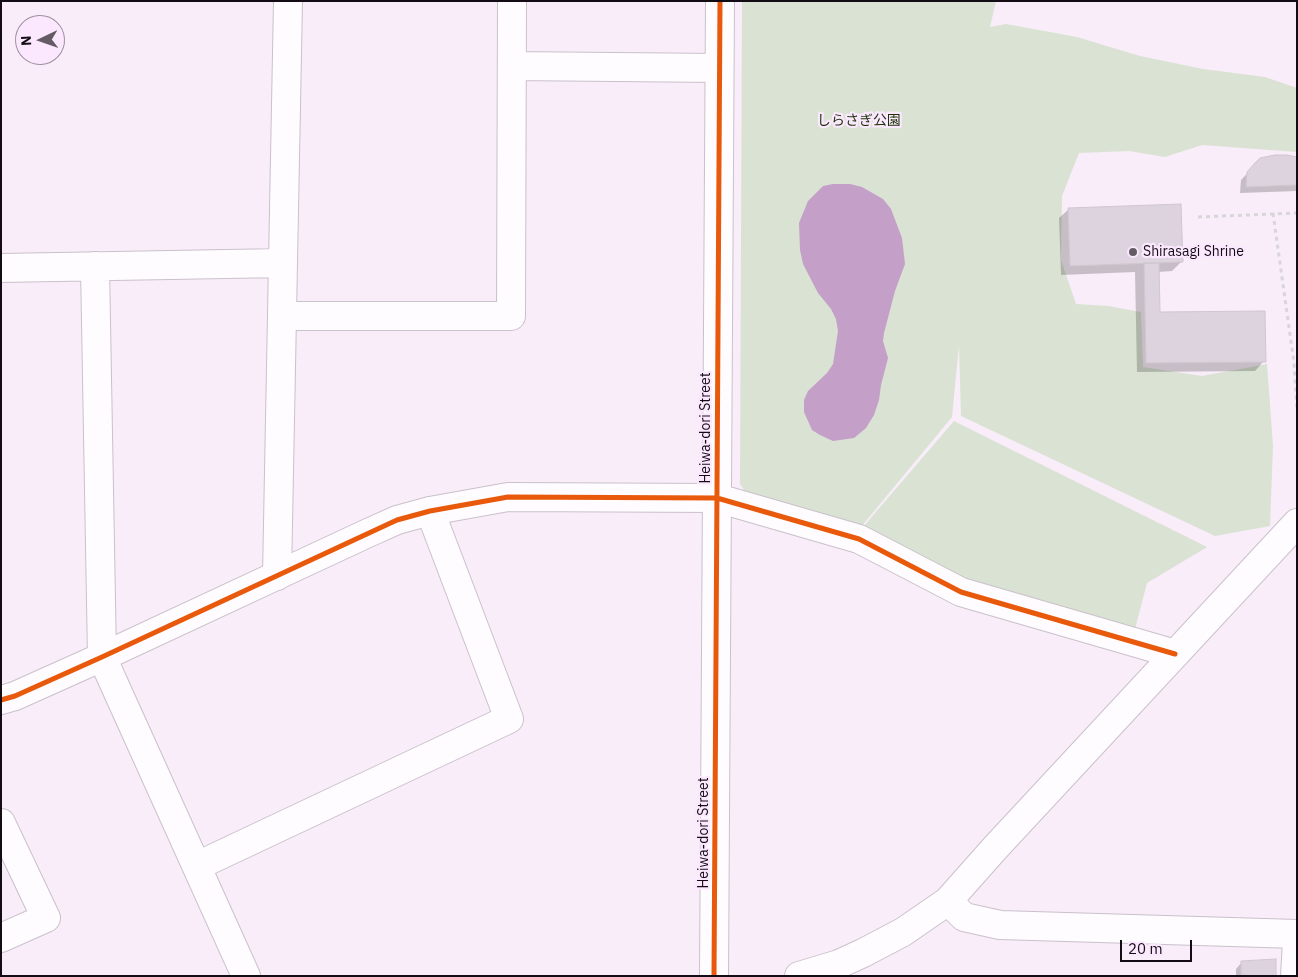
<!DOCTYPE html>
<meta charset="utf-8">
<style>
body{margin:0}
#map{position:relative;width:1298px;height:977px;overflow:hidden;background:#f8edf9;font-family:"IBM Plex Sans",sans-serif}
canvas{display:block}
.frame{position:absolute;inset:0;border:2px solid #140c15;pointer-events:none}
.north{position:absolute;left:15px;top:15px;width:50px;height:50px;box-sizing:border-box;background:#fce8fe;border:1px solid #9f90a1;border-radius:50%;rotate:267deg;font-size:14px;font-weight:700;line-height:20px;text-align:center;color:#140c15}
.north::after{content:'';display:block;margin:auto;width:18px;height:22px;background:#645b65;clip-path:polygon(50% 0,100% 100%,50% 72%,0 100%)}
.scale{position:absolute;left:1120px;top:940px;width:72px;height:22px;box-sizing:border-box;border:2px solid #140c15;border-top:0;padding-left:6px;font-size:15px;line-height:18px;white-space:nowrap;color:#140c15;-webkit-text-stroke:4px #fce8fe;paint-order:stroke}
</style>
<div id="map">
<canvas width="1298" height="977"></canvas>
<div class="frame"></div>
<div class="north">N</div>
<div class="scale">20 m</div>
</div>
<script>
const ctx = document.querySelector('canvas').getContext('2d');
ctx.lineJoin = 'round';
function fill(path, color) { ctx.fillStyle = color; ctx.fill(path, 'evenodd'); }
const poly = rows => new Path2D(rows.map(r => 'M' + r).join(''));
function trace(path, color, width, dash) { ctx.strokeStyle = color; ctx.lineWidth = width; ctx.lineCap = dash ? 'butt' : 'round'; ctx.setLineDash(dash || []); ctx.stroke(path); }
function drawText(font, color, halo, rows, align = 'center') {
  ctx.font = font + ' "IBM Plex Sans","Noto Sans JP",sans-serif'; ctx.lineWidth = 4.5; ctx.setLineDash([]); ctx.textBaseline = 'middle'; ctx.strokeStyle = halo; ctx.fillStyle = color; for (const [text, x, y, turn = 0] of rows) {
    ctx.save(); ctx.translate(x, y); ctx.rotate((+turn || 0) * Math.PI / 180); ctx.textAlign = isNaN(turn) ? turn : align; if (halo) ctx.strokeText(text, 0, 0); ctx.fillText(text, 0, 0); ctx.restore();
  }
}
fill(poly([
 [742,1,996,1,990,27,1006,24,1077,37,1140,56,1203,69,1265,77,1297,88,1297,152,1202,145,1165,157,1129,151,1079,153,1062,196,1061,260,1076,304,1108,306,1141,312,1143,367,1202,376,1267,364,1273,446,1270,526,1215,536,961,416,959,345,952,417,861,527,748,496,740,484],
 [954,421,1207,547,1147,583,1135,629,965,581,863,527]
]), '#dae2d3');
fill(poly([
 [833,184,850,184,862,187,883,199,891,209,902,238,905,264,895,291,884,333,883,341,888,358,881,385,879,400,874,415,866,428,854,438,833,441,820,435,812,430,804,412,804,400,808,391,827,373,833,364,838,331,836,319,831,309,818,293,803,264,800,250,799,223,808,201,823,186]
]), '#c49fc8');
fill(poly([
 [1297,158,1297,191,1240,193,1241,180,1261,159],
 [1069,209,1181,262,1172,271,1158,272,1159,313,1264,361,1255,371,1137,372,1135,272,1061,275,1059,218],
 [1242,962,1275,976,1236,976,1236,969]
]), '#0003');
const building = poly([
 [1275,155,1287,155,1297,157,1297,185,1246,187,1247,172,1254,164,1260,158,1275,155],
 [1181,204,1183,262,1070,266,1068,208,1181,204],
 [1144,263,1159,263,1160,312,1265,311,1266,362,1146,363,1144,263],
 [1276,959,1276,976,1241,976,1241,961,1276,959]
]);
fill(building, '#dcd3de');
trace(building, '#d0c6d1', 1);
const minor = poly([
 [512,66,719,68],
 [95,266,102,657,246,976],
 [1,268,283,263],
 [282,316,511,316,512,1],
 [717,498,859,539,961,592,1175,654],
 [277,576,288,1],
 [1,823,46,918,1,938],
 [197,866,509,719,430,511],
 [1295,976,1297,941]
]);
const tertiary = poly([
 [1,700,15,696,102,657,368,533,397,520,430,511,508,497,717,498],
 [948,901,964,917,1000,925,1297,934],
 [714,976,720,1],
 [799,976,839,964,863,953,903,932,948,901,995,848,1297,523]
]);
trace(minor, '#cac1cb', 30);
trace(tertiary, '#cac1cb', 30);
trace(poly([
 [1273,213,1294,363,1297,408],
 [1198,217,1297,213]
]), '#d9d6da', 3, [4, 4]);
trace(minor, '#fefcfe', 28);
trace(tertiary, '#fefcfe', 28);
trace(poly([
 [1,700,15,696,102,657,397,520,430,511,508,497,717,498,859,539,961,592,1175,654],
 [714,976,720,1]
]), '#e8590c', 5);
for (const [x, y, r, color] of [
 [1133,252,5,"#645b65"]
]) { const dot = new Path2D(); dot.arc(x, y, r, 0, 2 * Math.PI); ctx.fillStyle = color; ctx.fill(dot); trace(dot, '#fce8fe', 2); }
drawText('14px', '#193207', '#fce8fe', [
 ["しらさぎ公園",859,121]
]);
drawText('14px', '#140c15', '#fce8fe', [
 ["Shirasagi Shrine",1143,252]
], 'left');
drawText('14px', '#140c15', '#fce8fe', [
 ["Heiwa-dori Street",706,428,-90],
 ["Heiwa-dori Street",704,833,-90]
]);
</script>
